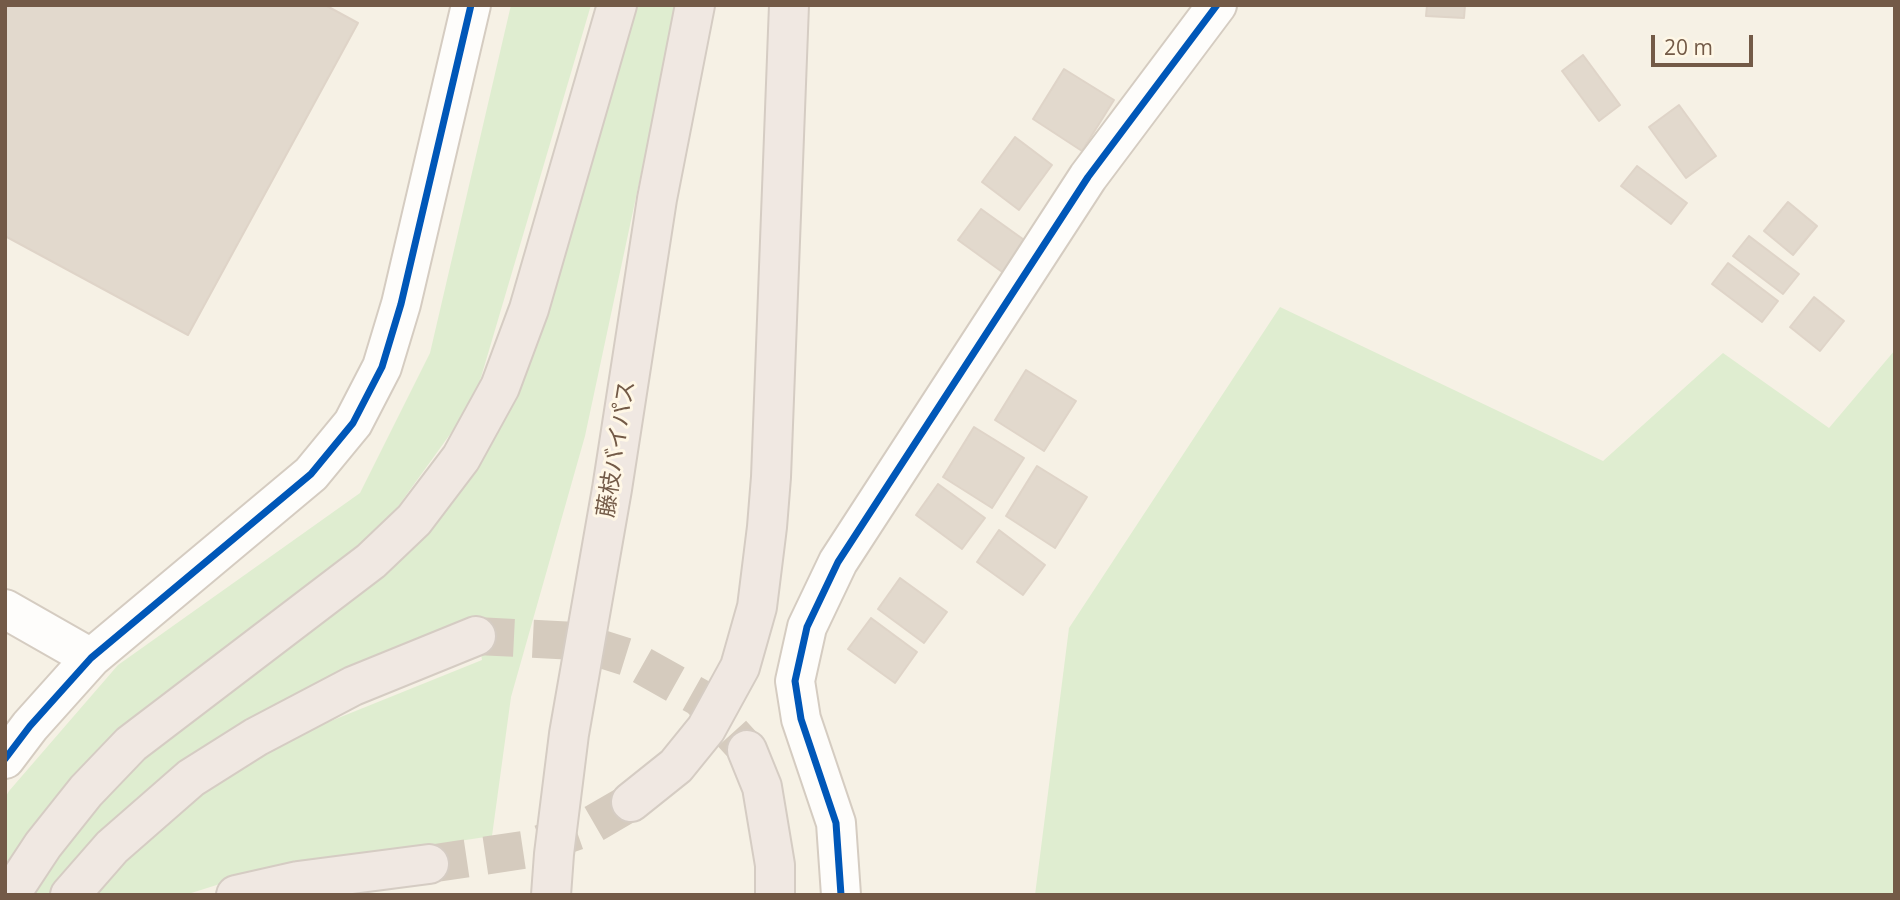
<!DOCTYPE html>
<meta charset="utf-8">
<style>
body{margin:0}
#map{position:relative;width:1900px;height:900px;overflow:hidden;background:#f6f1e5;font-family:"Open Sans",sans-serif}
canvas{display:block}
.frame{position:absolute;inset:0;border:7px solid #735a47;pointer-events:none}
.scale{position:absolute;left:1651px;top:35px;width:102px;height:32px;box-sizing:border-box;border:4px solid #735a47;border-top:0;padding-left:9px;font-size:21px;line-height:24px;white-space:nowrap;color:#735a47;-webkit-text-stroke:5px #fff7e6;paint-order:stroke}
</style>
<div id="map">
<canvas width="1900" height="900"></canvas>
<div class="frame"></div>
<div class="scale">20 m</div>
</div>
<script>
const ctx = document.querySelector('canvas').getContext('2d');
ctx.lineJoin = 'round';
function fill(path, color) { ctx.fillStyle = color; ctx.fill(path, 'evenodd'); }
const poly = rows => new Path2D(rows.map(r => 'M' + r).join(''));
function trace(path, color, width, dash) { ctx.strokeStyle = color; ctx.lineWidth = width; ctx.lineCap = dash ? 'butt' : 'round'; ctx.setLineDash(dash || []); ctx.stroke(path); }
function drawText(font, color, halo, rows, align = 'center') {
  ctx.font = font + ' "Open Sans","Noto Sans JP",sans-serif'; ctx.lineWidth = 6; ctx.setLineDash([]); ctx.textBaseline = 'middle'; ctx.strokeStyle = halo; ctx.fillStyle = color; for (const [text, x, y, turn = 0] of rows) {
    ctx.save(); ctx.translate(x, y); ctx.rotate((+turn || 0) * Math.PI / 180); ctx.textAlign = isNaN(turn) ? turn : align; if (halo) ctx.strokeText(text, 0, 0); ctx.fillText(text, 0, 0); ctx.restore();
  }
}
fill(poly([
 [511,5,591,5,474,401,384,526,5,880,5,798,9,791,118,665,360,493,430,353],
 [632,5,677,5,585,436,511,697,492,836,261,871,185,895,90,895,98,878,244,756,482,660,476,623,304,693,59,895,30,895,91,802,516,397],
 [1280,307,1603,461,1723,353,1829,428,1895,350,1895,895,1035,895,1069,628]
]), '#dfedd0');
const building = poly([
 [8,5,325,5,358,23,188,335,5,236,5,11,8,5],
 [1427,5,1465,5,1464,18,1426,16,1427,5],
 [1583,55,1620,105,1599,121,1562,71,1583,55],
 [1064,69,1114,100,1082,151,1033,119,1064,69],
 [1679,105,1716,156,1686,178,1649,127,1679,105],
 [1015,137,1052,165,1019,210,982,182,1015,137],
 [1637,166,1687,203,1671,224,1621,186,1637,166],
 [1788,202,1817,226,1793,255,1764,231,1788,202],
 [981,209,1027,242,1005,274,958,240,981,209],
 [1749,236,1799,274,1783,294,1733,256,1749,236],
 [1728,263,1778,301,1762,322,1712,284,1728,263],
 [1814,297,1844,321,1820,351,1790,327,1814,297],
 [1026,370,1076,401,1044,451,995,420,1026,370],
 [974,427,1024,458,992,508,943,477,974,427],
 [1037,466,1087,497,1055,548,1006,516,1037,466],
 [938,484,985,518,962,549,916,515,938,484],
 [999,530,1045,565,1023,595,977,562,999,530],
 [900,578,947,612,924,643,878,609,900,578],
 [871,618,917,652,895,683,848,649,871,618]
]);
fill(building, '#e2d9cd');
trace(building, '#dfd4c8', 2);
trace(poly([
 [476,636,576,641,627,657,700,698,747,750],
 [429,864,523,850,588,827,631,802]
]), '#d5cbbe', 38, [38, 19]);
const street = poly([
 [5,609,91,658],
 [5,759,30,726,91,658,311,474,353,423,382,367,401,304,471,5],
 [841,895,836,823,801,719,795,681,807,627,838,562,1088,177,1217,5]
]);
const highway = poly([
 [747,750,762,787,775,865,775,895],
 [631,802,676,766,706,729,740,667,757,607,767,527,771,477,789,5],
 [10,895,43,845,86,791,131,744,371,561,414,520,461,458,500,387,529,309,617,5],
 [70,895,112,847,191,778,256,737,353,686,476,636],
 [236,895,298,881,429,864],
 [551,895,554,854,569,734,612,489,657,199,695,5]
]);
trace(street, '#d5ccc1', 42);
trace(highway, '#d5ccc3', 42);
trace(street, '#fefdfb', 38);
trace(highway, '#f0e8e2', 38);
trace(poly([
 [5,759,30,726,91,658,311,474,353,423,382,367,401,304,471,5],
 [841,895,836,823,801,719,795,681,807,627,838,562,1088,177,1217,5]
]), '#0057b8', 7);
drawText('23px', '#735a47', '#fff7e6', [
 ["藤枝バイパス",617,449,-81]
]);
</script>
